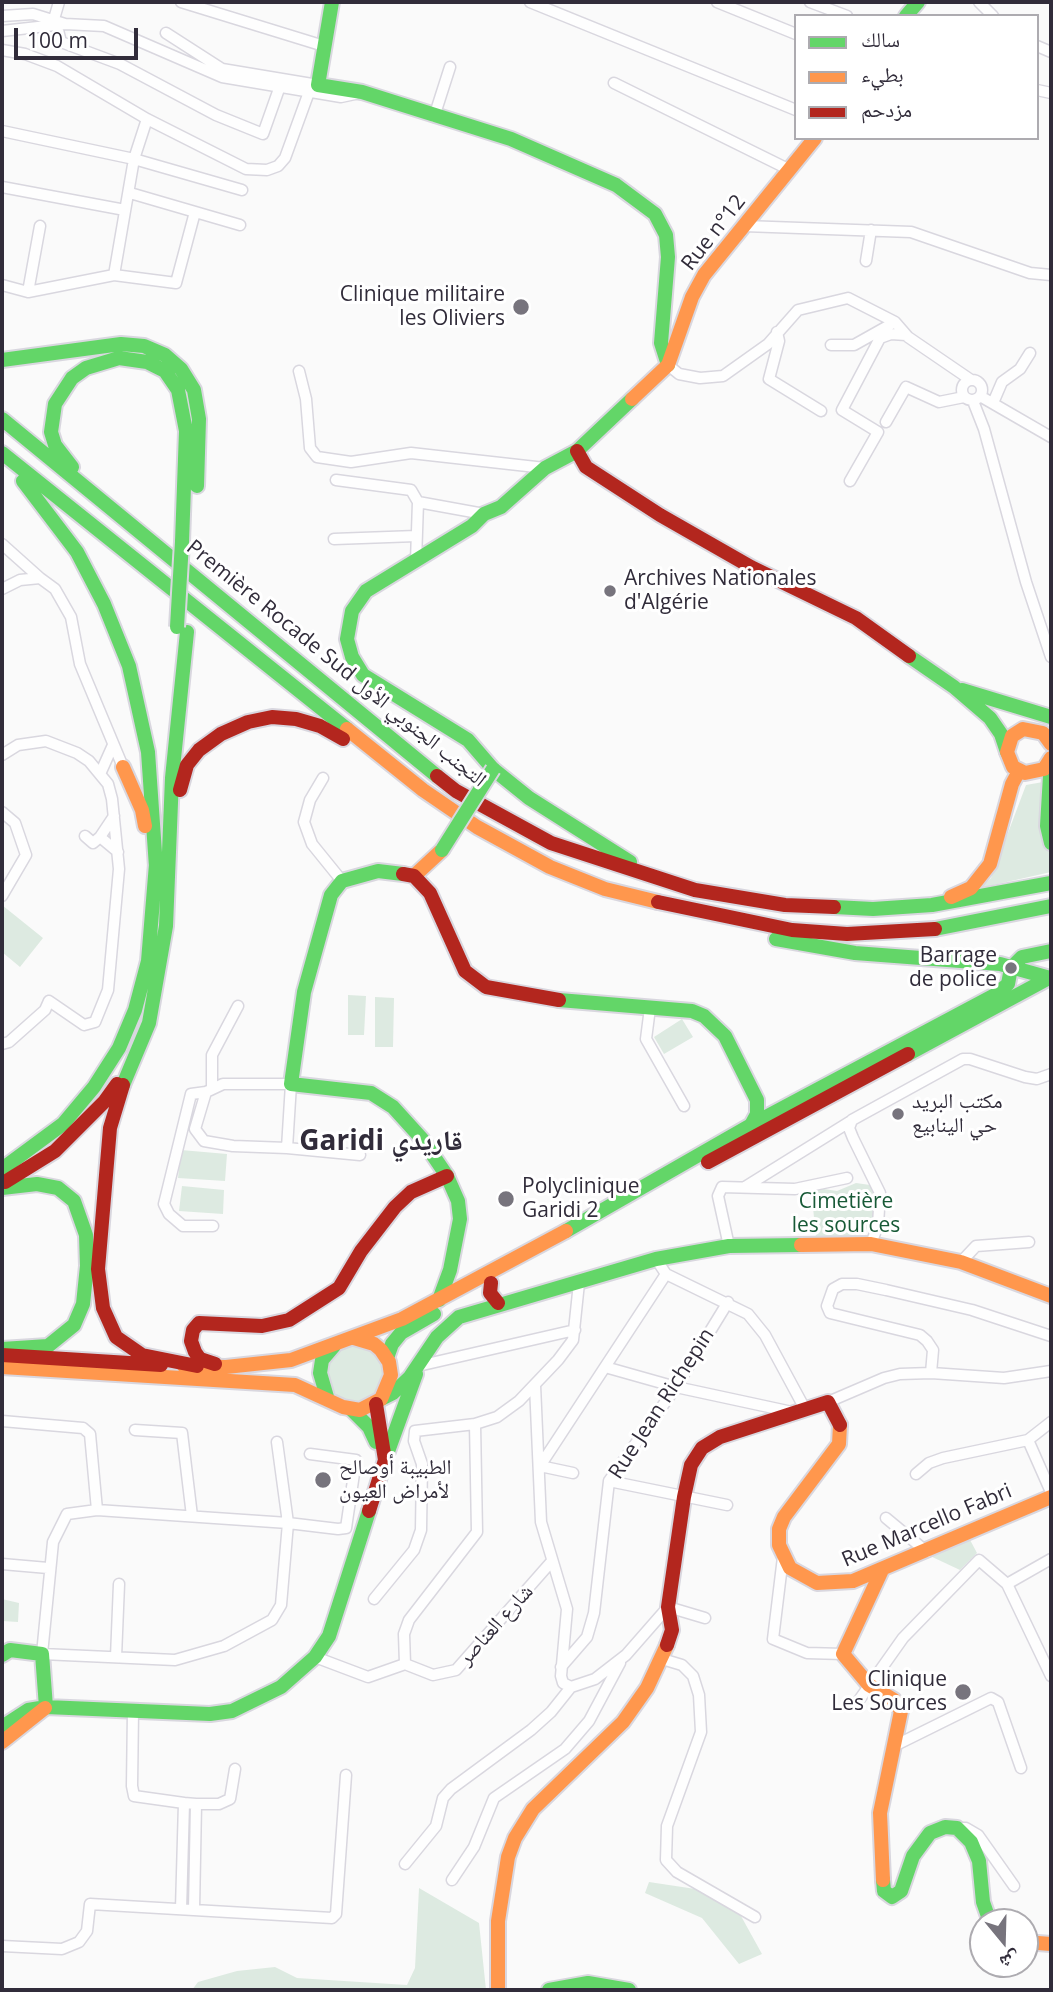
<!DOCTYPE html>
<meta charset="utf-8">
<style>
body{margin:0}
#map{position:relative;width:1053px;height:1992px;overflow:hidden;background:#fafafa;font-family:"Open Sans","Noto Naskh Arabic",sans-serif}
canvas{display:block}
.frame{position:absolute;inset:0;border:4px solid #312c3a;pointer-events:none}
.legend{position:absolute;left:794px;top:14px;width:245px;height:126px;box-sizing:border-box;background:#fff;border:2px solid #adabb0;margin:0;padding:9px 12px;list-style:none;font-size:21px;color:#312c3a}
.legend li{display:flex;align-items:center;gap:14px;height:35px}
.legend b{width:35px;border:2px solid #adabb0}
.north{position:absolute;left:969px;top:1908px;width:70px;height:70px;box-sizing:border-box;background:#fff;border:2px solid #adabb0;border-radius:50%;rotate:161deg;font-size:19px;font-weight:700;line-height:28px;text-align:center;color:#312c3a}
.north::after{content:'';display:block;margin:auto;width:24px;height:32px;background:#77747d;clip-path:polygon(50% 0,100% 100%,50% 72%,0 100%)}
.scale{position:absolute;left:14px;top:28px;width:124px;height:32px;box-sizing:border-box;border:4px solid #312c3a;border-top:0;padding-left:9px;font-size:21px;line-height:24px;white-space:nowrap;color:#312c3a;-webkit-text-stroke:5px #fff;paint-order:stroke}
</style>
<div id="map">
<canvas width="1053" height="1992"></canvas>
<div class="frame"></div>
<ul class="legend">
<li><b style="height:9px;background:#63d668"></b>سالك</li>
<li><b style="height:9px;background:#ff974d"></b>بطيء</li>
<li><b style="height:9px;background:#b3261e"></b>مزدحم</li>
</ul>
<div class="north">ش</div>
<div class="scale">100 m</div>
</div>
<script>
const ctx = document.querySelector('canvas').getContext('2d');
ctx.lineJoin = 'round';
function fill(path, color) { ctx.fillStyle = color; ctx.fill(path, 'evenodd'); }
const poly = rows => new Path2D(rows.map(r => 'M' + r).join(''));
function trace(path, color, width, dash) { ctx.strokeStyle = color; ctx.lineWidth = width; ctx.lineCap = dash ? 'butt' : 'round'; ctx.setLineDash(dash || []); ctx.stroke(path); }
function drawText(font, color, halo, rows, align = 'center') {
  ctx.font = font + ' "Open Sans","Noto Naskh Arabic",sans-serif'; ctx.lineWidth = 6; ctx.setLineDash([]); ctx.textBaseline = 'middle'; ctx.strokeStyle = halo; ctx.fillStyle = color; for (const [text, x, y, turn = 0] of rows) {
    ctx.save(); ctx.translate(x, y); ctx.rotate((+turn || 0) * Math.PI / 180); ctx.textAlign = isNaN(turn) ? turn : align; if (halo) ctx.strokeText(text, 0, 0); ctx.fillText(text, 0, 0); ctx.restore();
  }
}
fill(poly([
 [1043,782,1044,840,1051,853,1051,872,980,888,991,878,1026,785],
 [2,905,43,938,20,967,2,952],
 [348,995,366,996,364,1035,348,1035],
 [375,997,394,998,393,1047,375,1047],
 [682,1019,693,1037,664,1054,654,1037],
 [181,1150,227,1154,225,1181,178,1178],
 [856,1183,870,1185,875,1197,873,1216,859,1244,816,1238,811,1187,837,1191],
 [182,1186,224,1190,223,1214,179,1211],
 '327 1374a28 28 0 1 1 56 0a28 28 0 1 1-56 0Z',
 [969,1538,977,1553,960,1570,928,1555],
 [2,1599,19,1603,18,1622,2,1621],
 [649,1882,702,1890,741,1916,762,1954,739,1964,702,1918,645,1893],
 [419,1888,479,1923,486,1990,192,1990,198,1982,237,1971,275,1967,297,1978,407,1985,415,1968]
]), '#ddeae1');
const street = poly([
 [181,2,324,46],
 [530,2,796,110],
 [717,2,796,34],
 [810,2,847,16],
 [979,2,993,16],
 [2,16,33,14,65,24],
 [54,19,59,2],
 [57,26,61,42,120,64,216,115,263,134,280,86],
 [2,31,65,24,104,26,222,77,341,97,355,94],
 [166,33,222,69,318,85],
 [1037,46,1051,52],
 [2,50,25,54,57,66,147,119,246,169,267,170,278,166,285,158,309,92],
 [614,83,790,170],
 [1037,90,1051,93],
 [434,117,450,67],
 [2,131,134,159,242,190],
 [2,187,125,210],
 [130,193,240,225],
 [744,226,911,232,1030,273,1051,275],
 [866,261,871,230],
 [114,275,134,159,147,119],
 [2,285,28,292,114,275,176,283,195,212],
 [28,292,40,226],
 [777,332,779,341,769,379,821,411],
 [831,345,854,345,895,322],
 [668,365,679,374,700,378,723,376,768,344,798,310,848,298,895,322,908,337,971,380],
 [299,371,306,399,310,448,317,457,351,462,411,453,545,468],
 '962 390a10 10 0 1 1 20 0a10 10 0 1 1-20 0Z',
 [980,396,1051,437],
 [973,401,984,429,1026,582,1051,657],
 [993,403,1002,382,1020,369,1030,353],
 [886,422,906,387,939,402,964,397],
 [336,480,411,490,418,502,484,514],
 [850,481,878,432,842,410,880,338,891,334,906,335],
 [334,539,416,536],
 [2,544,40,578],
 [416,561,418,502],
 [2,589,20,580,40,578,55,589,71,617,80,664,123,767],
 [2,755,18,745,46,741,77,753,89,761,108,784,112,799,119,869,108,990,95,1022,84,1025,49,1001,45,1010,9,1042,2,1044],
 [100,774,113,745],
 [323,778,310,800,304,822,312,844,342,881],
 [2,812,15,823,26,855,2,896],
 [85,836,93,843,100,837,118,852],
 [100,837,114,816],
 [650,1008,646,1039,684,1106],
 [212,1087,212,1055,238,1006],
 [206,1092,191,1094,164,1204,169,1214,183,1226,213,1226],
 [287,1148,233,1146,204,1141,195,1129,206,1092,223,1084,291,1084,287,1148,360,1155],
 [745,1187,851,1121],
 [871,1244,878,1225,880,1193,853,1138,849,1128,852,1120,963,1059,970,1059,1025,1077,1037,1079,1051,1074],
 [729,1246,718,1196,722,1187,795,1189,847,1178],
 [656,1259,666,1274,748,1314,765,1335,805,1409],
 [961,1262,976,1246,1029,1242],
 [418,1366,575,1330],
 [605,1367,676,1387,792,1412],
 [931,1373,933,1350,927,1341,920,1335,830,1313,827,1306,833,1289,842,1284,857,1284,886,1290,972,1310,1051,1336],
 [535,1385,541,1522,567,1609,561,1676,563,1683,571,1687,595,1679,626,1655,668,1607,705,1618],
 [828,1402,884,1378,900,1374,931,1373,1004,1378,1051,1371],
 [2,1421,83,1428,90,1434,97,1510],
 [135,1430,182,1433,192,1516],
 [1028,1440,1051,1492],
 [277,1442,288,1523,281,1605,272,1620,224,1646,175,1660,42,1654,53,1542,67,1514,97,1510,288,1523,338,1529,346,1528,356,1460,310,1454],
 [573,1473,540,1466,666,1274],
 [916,1474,929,1463,943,1458,1028,1440,1051,1422],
 [609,1481,727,1505],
 [886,1518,927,1552],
 [783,1557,773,1639,807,1653,843,1654],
 [2,1564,48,1568],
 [1007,1584,1051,1676],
 [374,1599,414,1550,421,1530,422,1464,414,1441,415,1431,475,1424],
 [116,1657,119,1584],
 [315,1657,368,1677,405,1664,433,1675,456,1670,552,1561],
 [662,1659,682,1665,693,1676,699,1695,701,1732,667,1826,666,1860,677,1872,755,1917],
 [405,1664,404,1634,409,1620,477,1532,475,1424,497,1417,519,1401,558,1360,573,1340,579,1283],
 [561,1667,587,1637,594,1613,609,1481,676,1387,728,1302],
 [857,1703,903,1638,979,1560,1007,1584,1051,1559],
 [133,1711,132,1786,134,1796,184,1803,181,1909],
 [894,1746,991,1698,998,1702,1021,1768],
 [184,1803,196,1804,194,1910],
 [196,1804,219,1804,230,1799,235,1769],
 [957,1828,966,1828,978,1835,1014,1886],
 [405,1864,436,1826,443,1798,451,1789,531,1730,551,1712,571,1687],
 [452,1880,474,1847,494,1798,565,1749,589,1721,620,1663],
 [2,1946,62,1949,79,1942,87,1931,90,1904,332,1918,336,1914,346,1775]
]);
const fast = poly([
 [332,2,318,85,362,92,511,139,616,185,655,214,666,235,668,257,661,343,668,365],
 [906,16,918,2],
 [2,360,121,344,144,346,165,355,181,369,194,390,199,419,197,486],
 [2,419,437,776],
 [2,453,347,729],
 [72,467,55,445,51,432,55,404,72,378,86,368,119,358,147,362,165,371,178,390,186,431,182,542],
 [23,481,77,552,104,604,129,666,148,752,156,867],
 [909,656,954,687,990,718,1001,734,1007,752],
 [962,690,1051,717],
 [1051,759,1047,826,1051,843],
 [493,769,468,740,363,675,352,657,347,639,352,611,366,591,472,526,484,514,501,507,545,468,577,451,632,399],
 [493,769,529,798,630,862],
 [403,874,378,871,342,881,331,895,304,992,291,1084,371,1093,393,1107,422,1139,447,1176,458,1201,460,1219,450,1270,439,1300],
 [834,907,873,909,932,905,1051,883],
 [935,929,1051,906],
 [776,939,855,953,1000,964,1050,978],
 [559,1000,692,1011,704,1016,725,1036,757,1100,757,1114,751,1125],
 [908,1054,1051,977],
 [123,1085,149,1023,166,926,172,778,187,632],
 [2,1169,63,1124,94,1087,119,1048,135,1010,148,961,156,864],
 [2,1188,37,1184,58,1188,74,1201,86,1235,87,1266,83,1304,74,1325,48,1346,2,1349],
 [566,1231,751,1125,995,995,1008,984,1011,968,1022,957,1051,951],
 [387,1358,392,1344,401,1333,434,1314],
 [327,1397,320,1373,322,1360,334,1346],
 [381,1399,393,1393,410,1377,437,1337,459,1317,656,1259,729,1246,801,1245],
 [352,1410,369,1427,376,1442],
 [387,1454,416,1374],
 [2,1655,10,1650,42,1654,46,1707],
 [2,1727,28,1710,46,1707,210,1714,232,1711,281,1687,315,1657,329,1636,369,1511],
 [883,1880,884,1891,892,1897,901,1891,913,1856,930,1833,945,1827,957,1828,971,1842,979,1861,983,1902,990,1922],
 [549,1990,588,1983,629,1990]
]);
const slow = poly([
 [632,399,668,365,692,297,704,275,815,138],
 [347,729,423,790,477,827,550,867,605,889,658,902],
 [1051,744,1043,733,1023,729,1012,736,1007,752,1013,767,1025,773,1044,769,1051,758],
 [123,767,142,810,145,826],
 [414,876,442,850],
 [951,897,971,888,990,864,1012,784,1019,771],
 [801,1245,871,1244,961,1262,1051,1296],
 [184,1366,226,1367,291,1360,402,1319,566,1231],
 [2,1367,295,1385,343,1407,360,1410,381,1399,391,1375,389,1362,381,1350,374,1344,354,1338],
 [840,1425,839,1444,784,1517,779,1529,779,1545,790,1568,817,1583,853,1581,1051,1497],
 [882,1570,843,1654,869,1685,894,1700,901,1711,880,1813,883,1880],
 [2,1742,45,1708],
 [1025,1942,1051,1944],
 [498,1990,498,1921,508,1857,515,1838,533,1809,623,1722,647,1688,667,1645]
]);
const jam = poly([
 [577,451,586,467,660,515,751,567,856,618,909,656],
 [437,776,456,791,551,843,695,890,785,905,834,907],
 [180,790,187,765,199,750,221,734,248,722,272,717,296,719,320,726,343,739],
 [403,874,414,876,430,893,465,971,486,987,559,1000],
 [658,902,792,930,847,934,935,929],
 [123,1085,110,1128,98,1269,103,1308,116,1337,142,1355,197,1366],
 [708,1162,908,1054],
 [5,1182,55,1151,104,1102,117,1084],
 [491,1283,490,1293,498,1303],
 [2,1355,161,1365],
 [215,1364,200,1359,195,1352,191,1341,193,1330,199,1323,262,1326,289,1320,339,1288,361,1251,395,1207,411,1192,447,1176],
 [369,1511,385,1460,376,1404],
 [667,1645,672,1630,668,1607,684,1497,691,1465,702,1448,720,1437,828,1402,840,1425]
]);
trace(street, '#d9d7df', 13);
trace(fast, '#d9d7df', 18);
trace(slow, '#d9d7df', 18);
trace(jam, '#d9d7df', 18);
trace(street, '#fefefe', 10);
trace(fast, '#63d668', 14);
trace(slow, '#ff974d', 14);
trace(jam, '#b3261e', 14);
const fastBridge = poly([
 [177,627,182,542],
 [442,850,493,769]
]);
trace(fastBridge, '#d9d7df', 18, []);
trace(fastBridge, '#63d668', 14);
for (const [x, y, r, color] of [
 [521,307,9,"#77747d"],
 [610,591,7,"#77747d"],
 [1011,968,7,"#77747d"],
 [898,1114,7,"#77747d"],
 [506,1199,9,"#77747d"],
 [323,1480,9,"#77747d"],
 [963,1692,9,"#77747d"]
]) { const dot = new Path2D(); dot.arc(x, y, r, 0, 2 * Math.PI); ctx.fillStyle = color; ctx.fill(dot); trace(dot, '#fff', 2.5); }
drawText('21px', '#312c3a', '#fff', [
 ["Rue n°12",714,233,-52],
 ["Première Rocade Sud التجنب الجنوبي الأول",336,664,39],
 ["Rue Jean Richepin",662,1404,-57],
 ["Rue Marcello Fabri",927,1526,-23],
 ["شارع العناصر",496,1625,-48]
]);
drawText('21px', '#312c3a', '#fff', [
 ["Clinique militaire",505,295,"right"],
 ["les Oliviers",505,319,"right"],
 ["Archives Nationales",624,579],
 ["d'Algérie",624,603],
 ["Barrage",997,956,"right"],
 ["de police",997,980,"right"],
 ["مكتب البريد",912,1102],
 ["حي الينابيع",912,1126],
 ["Polyclinique",522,1187],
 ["Garidi 2",522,1211],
 ["الطبيبة أوصالح",339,1468],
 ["لأمراض العيون",339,1492],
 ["Clinique",947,1680,"right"],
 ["Les Sources",947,1704,"right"]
], 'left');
drawText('21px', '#185a37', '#fff', [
 ["Cimetière",846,1202],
 ["les sources",846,1226]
]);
drawText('bold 28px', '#312c3a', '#fff', [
 ["Garidi قاريدي",381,1142]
]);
</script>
